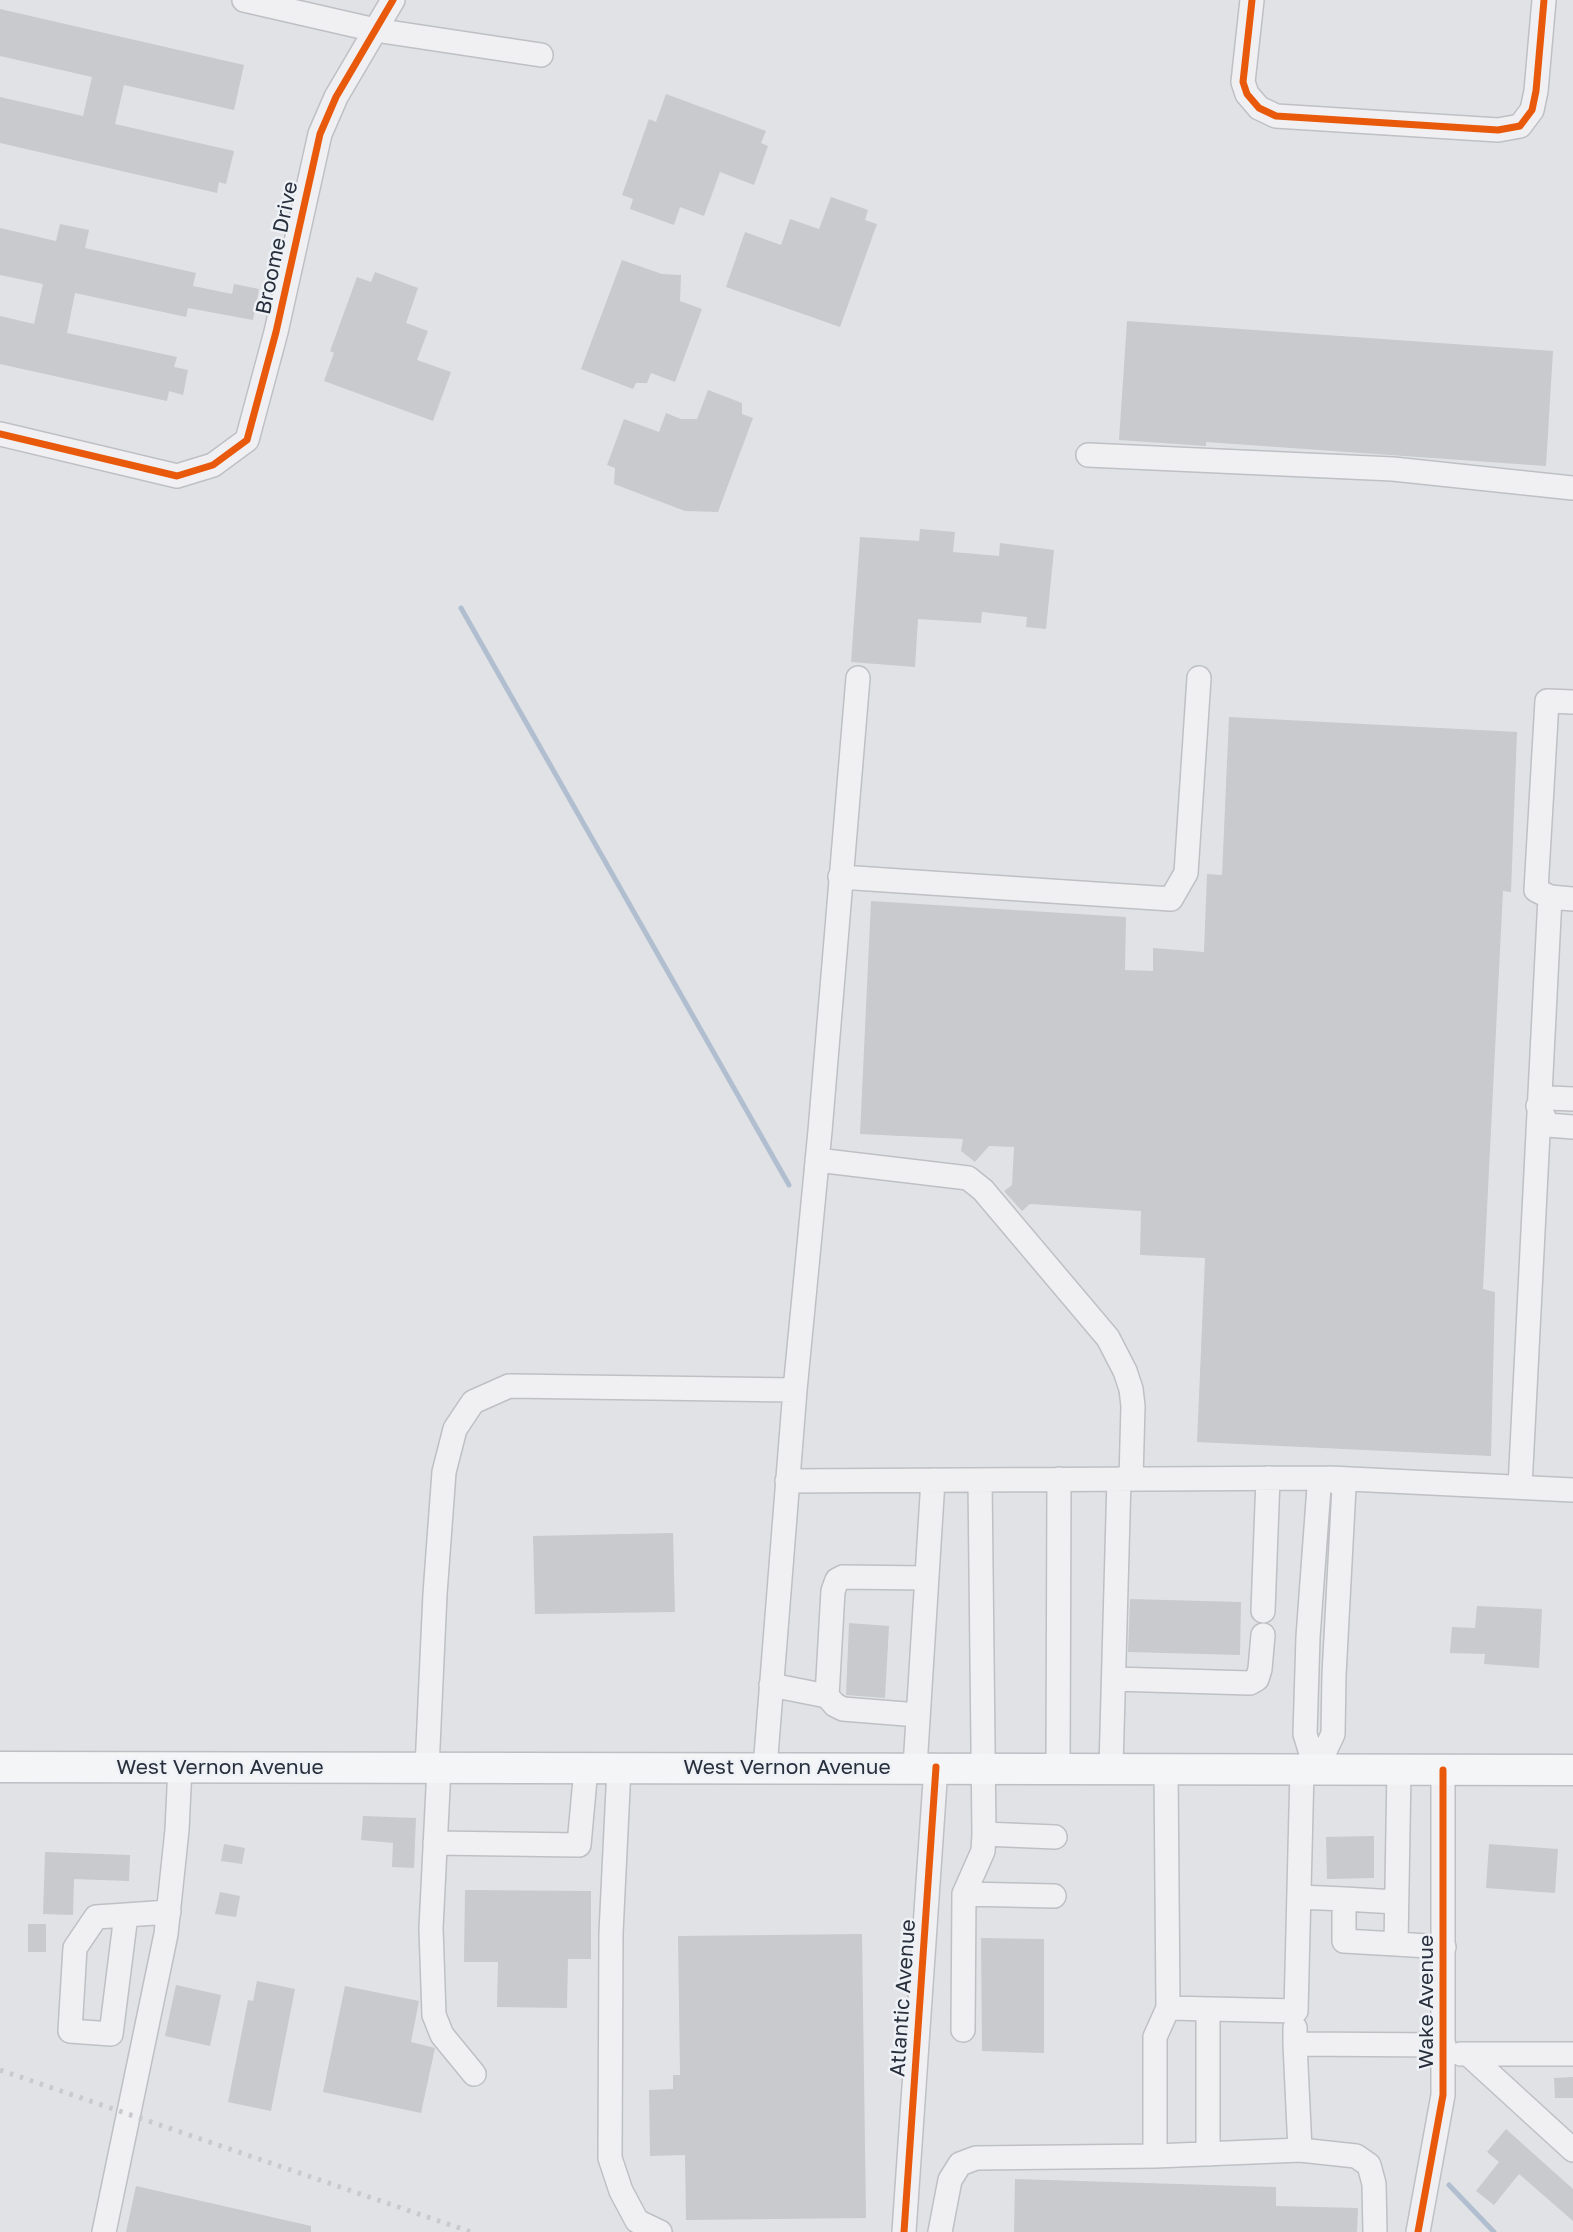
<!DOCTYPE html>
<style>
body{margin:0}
canvas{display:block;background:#e0e2e5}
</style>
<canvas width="1573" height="2232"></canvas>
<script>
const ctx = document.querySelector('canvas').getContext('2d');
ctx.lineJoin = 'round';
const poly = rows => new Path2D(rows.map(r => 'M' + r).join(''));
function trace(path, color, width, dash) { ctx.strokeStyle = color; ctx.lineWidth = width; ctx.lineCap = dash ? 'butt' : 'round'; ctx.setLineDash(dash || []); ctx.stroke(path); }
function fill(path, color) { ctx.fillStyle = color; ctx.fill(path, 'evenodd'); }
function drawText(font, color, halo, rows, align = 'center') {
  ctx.font = font + ' "Golos Text",sans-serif'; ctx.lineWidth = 5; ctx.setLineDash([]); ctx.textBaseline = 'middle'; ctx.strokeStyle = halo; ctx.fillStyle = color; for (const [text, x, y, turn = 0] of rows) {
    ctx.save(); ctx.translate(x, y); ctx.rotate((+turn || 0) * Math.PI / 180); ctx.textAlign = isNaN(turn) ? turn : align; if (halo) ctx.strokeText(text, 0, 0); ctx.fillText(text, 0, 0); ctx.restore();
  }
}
trace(poly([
 [461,608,789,1185],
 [1449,2185,1494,2232]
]), '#b0becf', 5);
fill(poly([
 [0,9,244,65,234,110,124,85,115,124,234,151,226,184,219,182,217,193,0,143,0,97,83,116,92,77,0,56],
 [666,94,766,131,761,143,768,146,754,185,720,172,704,216,680,207,674,225,630,209,633,199,622,195,649,119,656,122],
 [831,197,868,210,865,220,877,224,840,327,726,287,745,232,781,245,790,219,819,229],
 [60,224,89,230,85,248,196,273,193,286,232,294,234,284,259,289,253,320,188,308,186,317,75,293,67,333,177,357,174,367,188,370,183,395,169,391,167,401,0,364,0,316,34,324,43,284,0,275,0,228,56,241],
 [622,260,662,274,681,275,680,301,702,309,675,382,651,373,647,383,636,383,633,389,581,369],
 [375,272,418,288,406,323,428,331,417,360,451,372,433,421,324,381,334,353,330,351,357,277,371,282],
 [1127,321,1553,351,1546,466,1206,442,1206,446,1119,440],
 [708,390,742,403,742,414,753,418,718,512,685,511,614,484,615,468,607,465,624,419,659,432,666,413,681,419,697,419],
 [920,529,955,532,953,552,999,556,1000,543,1054,550,1046,629,1026,627,1027,617,982,612,981,623,918,619,915,667,851,662,860,537,919,541],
 [1229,717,1517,732,1511,892,1503,891,1483,1289,1495,1292,1491,1456,1197,1442,1205,1258,1140,1255,1141,1211,1030,1204,1022,1211,1004,1191,1012,1185,1014,1147,989,1146,975,1162,961,1151,963,1139,860,1134,871,901,1126,917,1125,970,1153,971,1153,948,1204,952,1207,874,1222,875],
 [673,1533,675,1612,535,1614,533,1536],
 [1130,1599,1241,1602,1240,1655,1128,1652],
 [1477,1606,1542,1609,1539,1668,1484,1664,1485,1654,1450,1653,1452,1627,1475,1628],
 [849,1623,889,1626,885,1698,846,1695],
 [363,1816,416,1818,414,1868,392,1867,393,1843,361,1840],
 [1374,1836,1374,1878,1327,1879,1326,1837],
 [224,1844,245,1848,242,1864,221,1861],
 [1489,1844,1558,1849,1555,1893,1486,1888],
 [45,1852,130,1855,129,1881,74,1879,73,1915,43,1914],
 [465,1890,591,1891,591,1959,568,1959,567,2008,497,2007,498,1962,464,1962],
 [220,1892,240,1896,236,1917,215,1914],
 [28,1924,46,1924,46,1952,28,1952],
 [862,1934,866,2218,686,2220,685,2155,650,2156,649,2090,673,2089,673,2075,680,2075,678,1936],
 [981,1938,1044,1939,1044,2053,982,2051],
 [257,1981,295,1989,271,2111,228,2102,248,2000,253,2001],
 [176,1985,221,1995,210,2046,165,2036],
 [345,1986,419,2001,411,2042,435,2048,421,2113,323,2092],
 [1573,2077,1573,2098,1555,2098,1554,2078],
 [1506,2129,1573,2189,1573,2221,1519,2174,1494,2205,1476,2191,1499,2162,1487,2152],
 [1015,2179,1276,2187,1276,2206,1358,2208,1357,2232,1014,2232],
 [136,2186,311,2226,311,2232,126,2232]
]), '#c8cacd');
const minor = poly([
 [244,0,375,30,541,55],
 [1252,0,1243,82,1247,94,1259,108,1276,116,1498,130,1520,126,1532,110,1536,91,1544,0],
 [0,434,177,476,213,465,247,440,276,332,320,134,336,97,393,0],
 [1088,455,1393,469,1573,488],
 [840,877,1171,899,1186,873,1199,678],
 [1550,897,1573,899],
 [1538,1106,1548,1125,1573,1127],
 [1538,1106,1550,1098,1573,1099],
 [817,1160,968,1178,983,1190,1108,1338,1125,1371,1131,1389,1133,1406,1131,1479],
 [1330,1478,1344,1487,1334,1675,1333,1734,1316,1770,1305,1734,1308,1637,1319,1487,1330,1478],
 [787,1481,1330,1478,1573,1490],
 [1520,1487,1550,897,1536,890,1547,701,1573,702],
 [1263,1611,1268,1478],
 [1114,1679,1250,1683,1257,1679,1260,1669,1263,1635],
 [771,1685,827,1696,833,1591,837,1580,843,1577,926,1578],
 [827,1696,835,1705,843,1709,918,1715],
 [915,1767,933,1480],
 [427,1768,435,1594,444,1472,455,1429,473,1402,509,1386,795,1390],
 [439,1768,431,1928,434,2015,442,2035,474,2074],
 [619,1768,611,1933,610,2158,621,2191,637,2221,660,2232],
 [765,1768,795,1390,820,1131,858,678],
 [1058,1768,1059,1479],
 [1111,1768,1119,1479],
 [1166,1769,1168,2008,1296,2011,1302,1770],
 [1399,1770,1396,1944,1444,1947],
 [984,1834,1055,1837],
 [435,1843,579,1845,586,1768],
 [964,1894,1054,1896],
 [1299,1897,1344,1899,1344,1941,1396,1944],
 [1344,1899,1396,1902],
 [126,1915,111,2034,70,2031,75,1948,96,1917,126,1915,169,1912],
 [1168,2008,1155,2037,1155,2156,1300,2150,1295,2044],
 [1208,2009,1208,2154],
 [1295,2028,1295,2044,1444,2045],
 [963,2030,964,1894,983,1851,984,1834,980,1480],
 [1461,2054,1573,2054],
 [1468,2054,1573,2150],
 [1300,2150,1356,2156,1369,2165,1374,2184,1375,2232],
 [104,2232,166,1934,177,1830,180,1767],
 [904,2232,936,1767],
 [940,2232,950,2180,960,2164,976,2158,1155,2156],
 [1418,2232,1443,2095,1443,1770]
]);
const major = poly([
 [0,1767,1573,1770]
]);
trace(minor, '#bec0c3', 26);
trace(major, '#bcbfc3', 33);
trace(minor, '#f0f0f2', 23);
trace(major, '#f4f5f6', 30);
trace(poly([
 [0,2070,471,2232]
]), '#c9cacd', 5, [3.5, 7]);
trace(poly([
 [1252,0,1243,82,1247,94,1259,108,1276,116,1498,130,1520,126,1532,110,1536,91,1544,0],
 [0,434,177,476,213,465,247,440,276,332,320,134,336,97,393,0],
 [904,2232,936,1767],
 [1418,2232,1443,2095,1443,1770]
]), '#e8590c', 7);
drawText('21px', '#28303d', '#eef1f5', [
 ["Broome Drive",277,248,-78],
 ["West Vernon Avenue",220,1767],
 ["West Vernon Avenue",787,1767],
 ["Atlantic Avenue",903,1998,-86],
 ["Wake Avenue",1426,2002,-90]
]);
</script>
